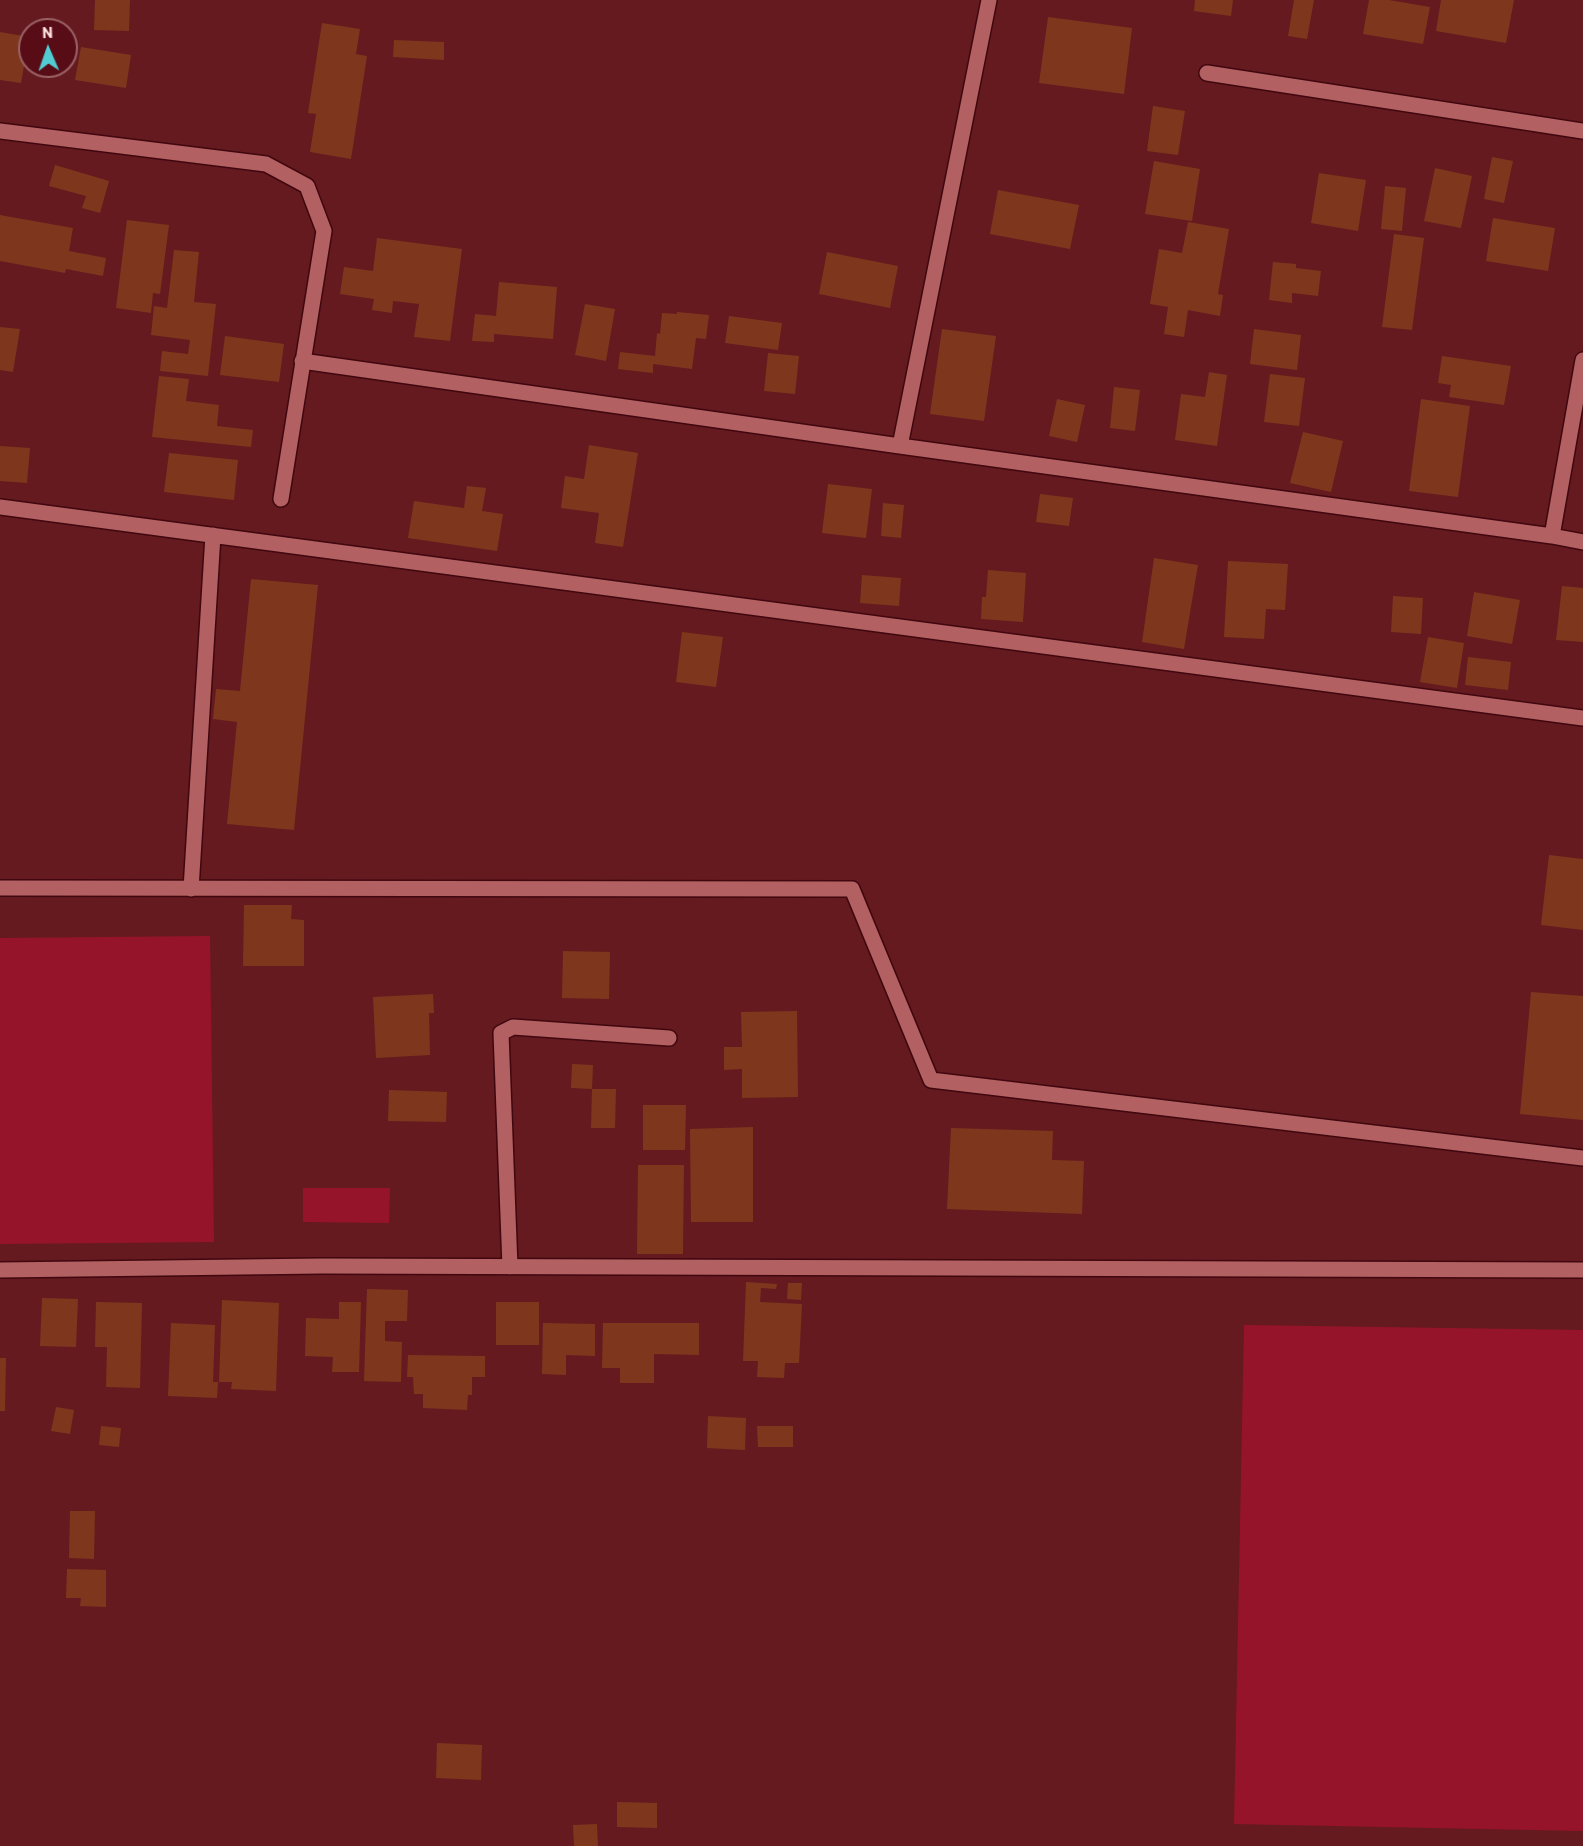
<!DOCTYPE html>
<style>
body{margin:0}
#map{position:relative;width:1583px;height:1846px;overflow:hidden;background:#651a20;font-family:Barlow,sans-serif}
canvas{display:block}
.north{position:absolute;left:18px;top:18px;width:60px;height:60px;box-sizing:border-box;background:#580d16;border:2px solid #9a6267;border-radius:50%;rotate:358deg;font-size:16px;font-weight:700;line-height:24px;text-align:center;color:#fee1e0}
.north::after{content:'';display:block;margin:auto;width:21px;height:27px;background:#51ccd3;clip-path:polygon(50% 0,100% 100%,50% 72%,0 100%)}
</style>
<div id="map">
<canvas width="1583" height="1846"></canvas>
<div class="north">N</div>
</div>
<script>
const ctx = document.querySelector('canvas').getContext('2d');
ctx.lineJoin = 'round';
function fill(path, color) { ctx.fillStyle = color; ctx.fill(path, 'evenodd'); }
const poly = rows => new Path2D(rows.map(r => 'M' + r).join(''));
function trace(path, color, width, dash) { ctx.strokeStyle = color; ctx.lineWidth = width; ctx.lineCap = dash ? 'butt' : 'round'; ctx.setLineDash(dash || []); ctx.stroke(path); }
fill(poly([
 [210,936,214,1242,0,1244,0,938],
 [303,1188,390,1188,389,1223,303,1222],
 [1244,1325,1583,1330,1583,1831,1234,1824]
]), '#961429');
fill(poly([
 [95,0,130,0,129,31,94,30],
 [1195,0,1233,0,1231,16,1194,11],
 [1294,0,1314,0,1307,39,1288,36],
 [1369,0,1389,0,1430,7,1423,44,1363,34],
 [1441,0,1514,0,1506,43,1436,31],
 [1048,17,1132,28,1124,94,1039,83],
 [322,23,360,29,356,54,367,56,351,159,310,152,316,114,308,113],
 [0,32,29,37,21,83,0,80],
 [394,40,444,42,444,60,393,57],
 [81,47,131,55,126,88,75,80],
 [1153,106,1185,111,1178,155,1147,151],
 [1492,157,1513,161,1504,203,1484,199],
 [1154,161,1200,169,1192,221,1145,214],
 [55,165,109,181,100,213,82,208,86,196,49,186],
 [1435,168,1472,176,1461,228,1424,221],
 [1319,173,1366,180,1358,231,1311,223],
 [1385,186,1406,188,1402,231,1381,229],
 [998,190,1079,205,1070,249,990,234],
 [0,215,73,228,69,251,106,258,103,276,66,269,65,273,0,261],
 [1493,218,1555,228,1548,271,1486,261],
 [127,220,169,225,160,294,153,293,151,313,116,308],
 [1188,222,1229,229,1218,294,1223,295,1220,316,1188,310,1184,337,1164,334,1168,307,1150,304,1159,249,1182,253],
 [1394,234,1424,238,1412,330,1382,327],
 [377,238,462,249,450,341,414,337,419,304,393,301,392,313,372,310,374,299,340,294,344,267,373,271],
 [174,250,199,252,194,302,216,304,208,376,160,371,162,351,188,354,190,340,151,335,154,306,167,308],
 [827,252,898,266,890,308,819,294],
 [1273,262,1296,264,1296,268,1321,271,1318,296,1292,293,1292,303,1269,300],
 [499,282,557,287,553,339,494,334,494,342,472,341,475,314,496,316],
 [585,304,615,309,606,361,575,355],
 [677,312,709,315,706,339,696,338,692,369,653,364,653,373,618,369,620,352,655,356,657,333,660,334,662,313,677,314],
 [729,316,782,323,778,350,725,343],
 [0,327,20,329,13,372,0,370],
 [942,329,996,336,984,421,930,414],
 [1254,329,1301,335,1297,370,1250,364],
 [225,336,284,344,279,382,220,375],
 [768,353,799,356,795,394,764,391],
 [1442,356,1511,366,1504,405,1449,397,1451,385,1438,383],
 [1209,372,1227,375,1217,446,1175,440,1181,394,1205,397],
 [1270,374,1305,378,1299,426,1264,422],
 [159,376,189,379,186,401,219,405,217,426,253,430,251,447,152,437],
 [1114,387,1140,390,1135,431,1110,428],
 [1057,399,1085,405,1077,442,1049,436],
 [1421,399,1470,406,1458,497,1409,491],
 [1303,432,1343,441,1331,492,1290,483],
 [589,445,638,453,623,547,595,543,599,513,561,508,565,476,584,479],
 [0,446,30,448,27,483,0,481],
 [169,453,238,460,234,500,164,492],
 [828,484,872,489,866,538,822,533],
 [467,486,486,488,482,511,503,514,497,551,408,538,414,501,464,508],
 [1040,494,1073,498,1069,526,1036,522],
 [883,503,904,505,901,538,881,536],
 [1154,558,1198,565,1184,649,1142,642],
 [1228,561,1288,564,1285,610,1266,609,1264,639,1224,637],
 [988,570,1026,573,1023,622,981,619,982,597,986,597],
 [862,575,901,578,899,606,860,603],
 [251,579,318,585,294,830,227,824,237,722,213,719,216,689,240,691],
 [1562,586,1583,588,1583,642,1556,640],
 [1474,592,1520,600,1512,644,1467,636],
 [1393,596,1423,598,1421,634,1391,632],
 [682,632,723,637,716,687,676,682],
 [1428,637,1464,643,1457,688,1420,682],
 [1468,657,1511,662,1508,690,1465,685],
 [1549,855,1583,859,1583,930,1541,925],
 [244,905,292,905,291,919,304,920,304,966,243,966],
 [563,951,610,952,609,999,562,998],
 [1531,992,1583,996,1583,1120,1520,1114],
 [433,994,434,1013,429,1013,430,1055,376,1058,373,997],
 [797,1011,798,1097,742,1098,742,1069,724,1070,724,1047,742,1047,741,1012],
 [572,1064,593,1065,592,1089,571,1088],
 [592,1089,616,1089,615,1128,591,1128],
 [389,1090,447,1092,446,1122,388,1121],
 [643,1105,686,1105,685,1150,643,1150],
 [753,1127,753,1222,691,1222,690,1129],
 [951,1128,1053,1131,1052,1160,1084,1161,1082,1214,947,1209],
 [638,1165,684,1165,683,1254,637,1254],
 [746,1282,777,1284,776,1289,761,1288,760,1302,802,1304,799,1363,785,1363,784,1378,757,1377,758,1361,743,1361],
 [788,1283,802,1283,801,1300,787,1299],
 [367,1289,408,1290,407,1321,385,1321,385,1341,402,1342,401,1382,364,1381],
 [42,1298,78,1299,76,1347,40,1346],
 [222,1300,279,1303,276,1391,231,1389,232,1382,219,1382],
 [96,1302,142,1303,140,1388,106,1387,107,1347,95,1347],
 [339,1302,361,1302,359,1372,332,1372,333,1357,305,1356,306,1318,339,1319],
 [496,1302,539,1302,539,1345,496,1345],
 [171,1323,215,1325,213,1382,218,1382,217,1398,168,1396],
 [543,1323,595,1324,595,1356,566,1355,566,1375,542,1374],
 [603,1323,699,1323,699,1355,654,1354,654,1383,620,1383,620,1368,602,1368],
 [408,1355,485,1356,485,1377,472,1377,472,1395,468,1395,467,1410,423,1408,423,1394,414,1394,413,1377,407,1377],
 [0,1358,6,1358,5,1411,0,1411],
 [56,1407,74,1410,70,1434,51,1431],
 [708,1416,746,1418,745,1450,707,1448],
 [101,1426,121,1428,119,1447,99,1445],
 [757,1426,793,1426,793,1447,758,1447],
 [70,1511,95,1511,94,1559,69,1558],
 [67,1569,106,1570,106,1607,80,1606,81,1598,66,1598],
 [437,1743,482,1745,481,1780,436,1778],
 [617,1802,657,1803,657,1828,617,1827],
 [597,1824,598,1846,574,1846,573,1825]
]), '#7e371c');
const service = poly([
 [0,507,1583,718],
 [0,888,852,889,931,1080,1583,1158],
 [191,889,213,535]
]);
const minor = poly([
 [1207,73,1583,131],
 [0,131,266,164,307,186,324,231,281,499],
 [302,361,900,446,1552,536,1583,542],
 [900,446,989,0],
 [1552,536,1583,360],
 [510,1267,501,1033,513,1027,669,1038],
 [0,1270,322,1266,1583,1270]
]);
trace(service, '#40070e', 18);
trace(minor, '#40070e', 18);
trace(service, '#b26061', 15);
trace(minor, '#b26061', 15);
</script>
